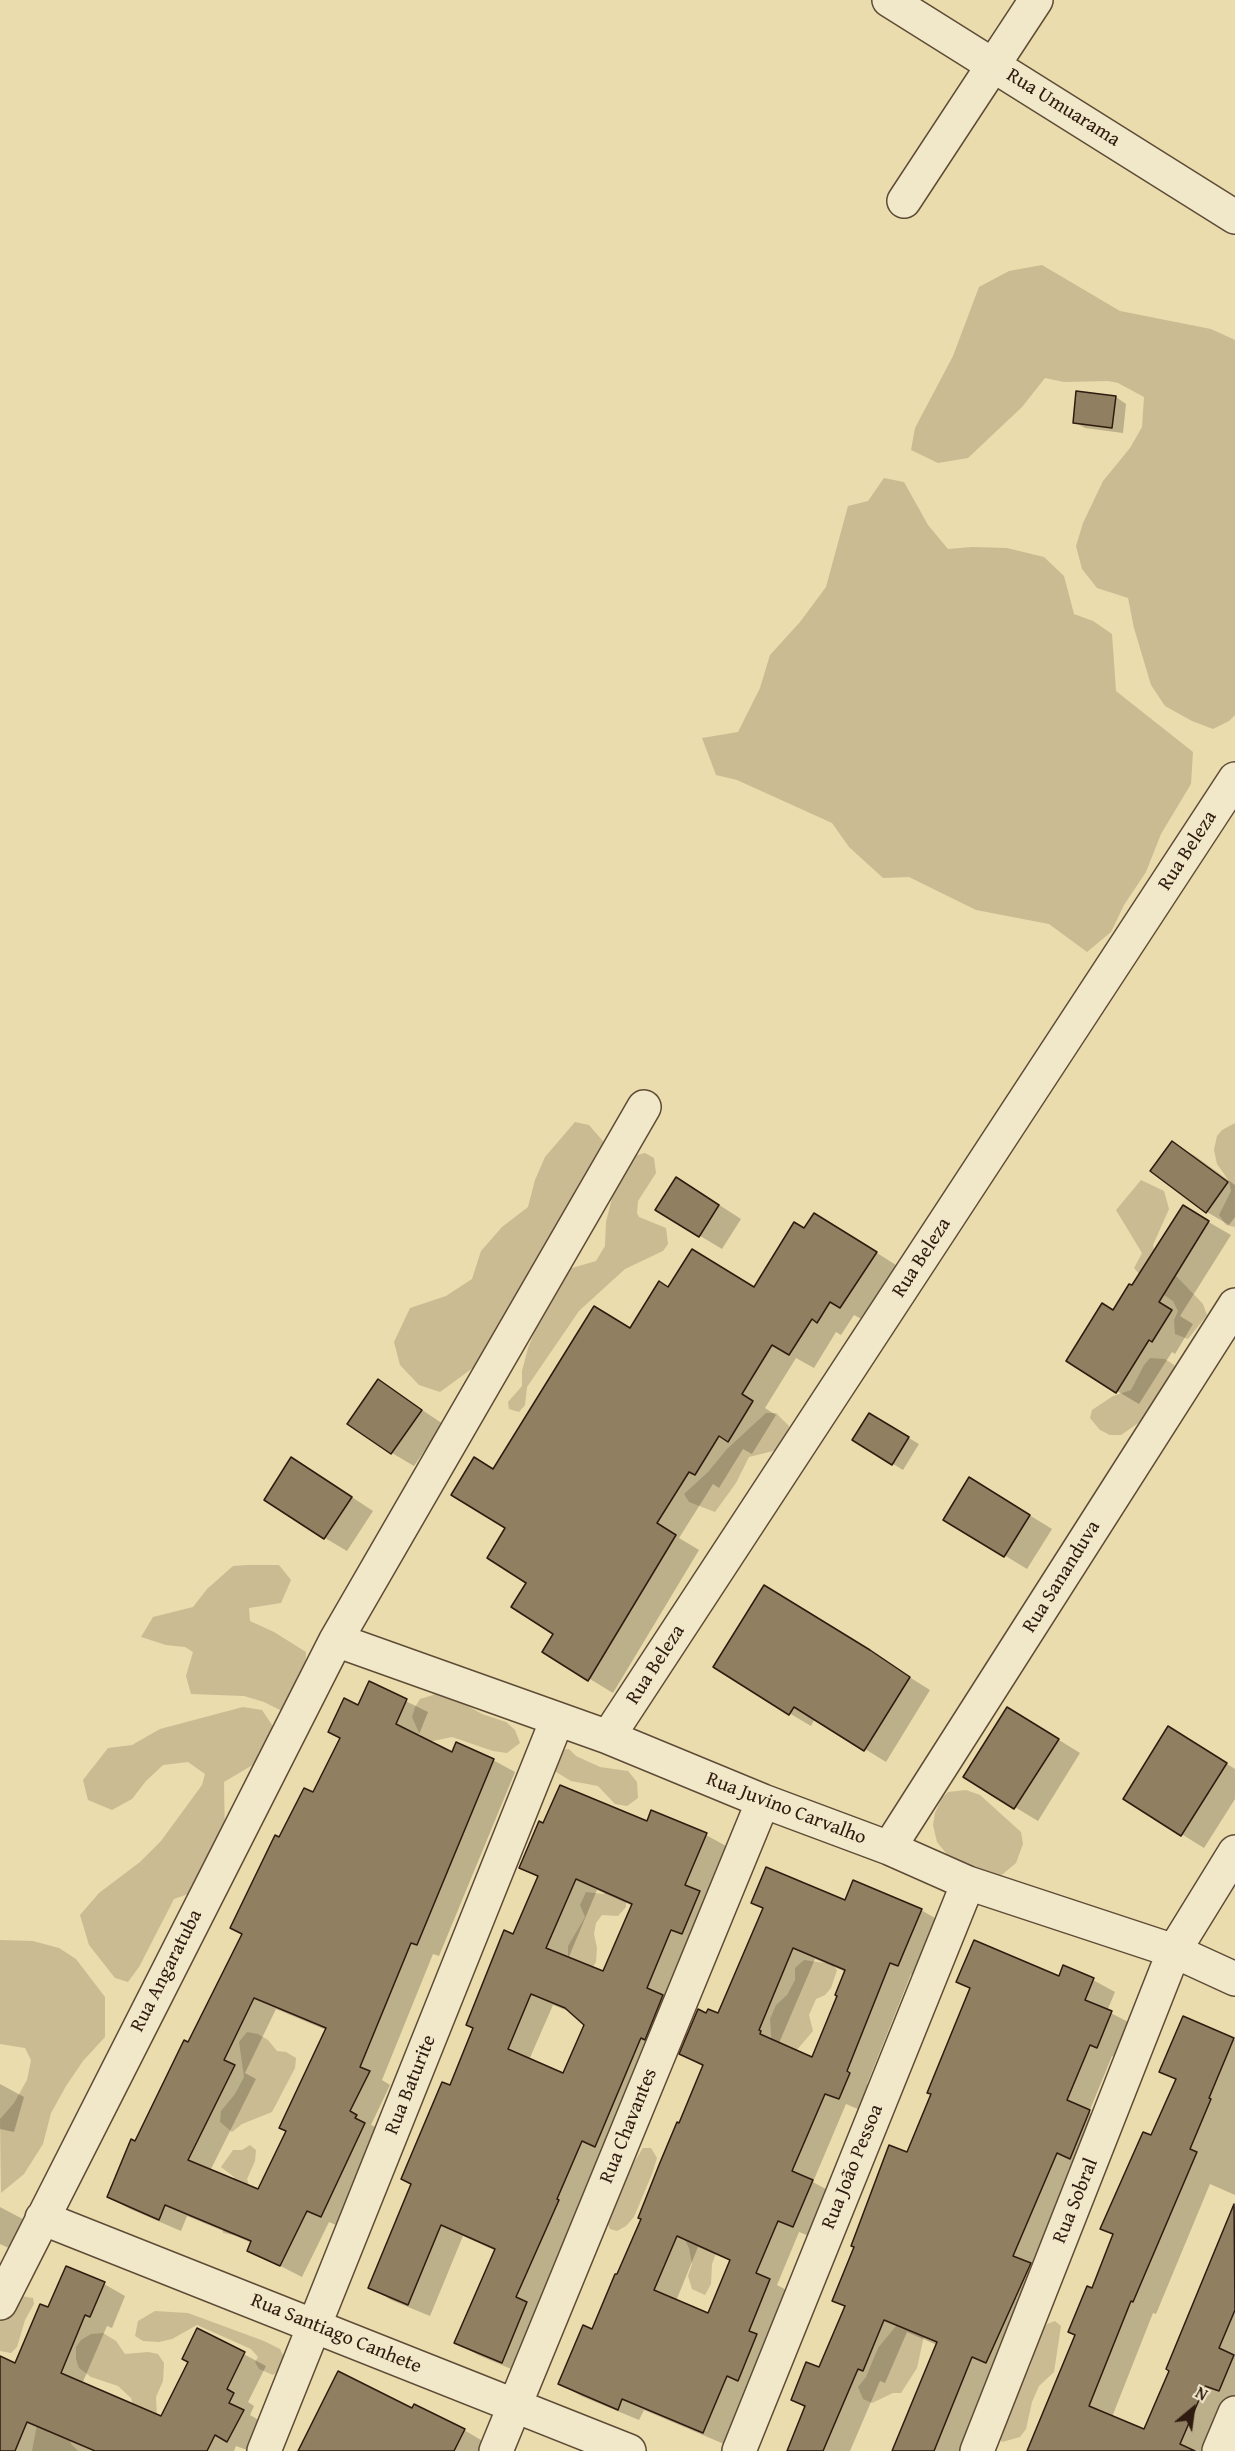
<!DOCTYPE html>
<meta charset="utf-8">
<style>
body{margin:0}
#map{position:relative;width:1235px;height:2451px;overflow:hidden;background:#eadcad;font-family:"Gentium Book Plus",serif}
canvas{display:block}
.north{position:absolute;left:1163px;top:2379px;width:60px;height:60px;-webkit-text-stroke:4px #f1e8ca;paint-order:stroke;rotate:29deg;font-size:16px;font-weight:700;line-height:24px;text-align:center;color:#2f1b0f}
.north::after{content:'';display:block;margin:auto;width:21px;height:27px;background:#2f1b0f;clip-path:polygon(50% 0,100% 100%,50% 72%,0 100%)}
</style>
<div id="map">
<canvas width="1235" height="2451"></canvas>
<div class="north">N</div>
</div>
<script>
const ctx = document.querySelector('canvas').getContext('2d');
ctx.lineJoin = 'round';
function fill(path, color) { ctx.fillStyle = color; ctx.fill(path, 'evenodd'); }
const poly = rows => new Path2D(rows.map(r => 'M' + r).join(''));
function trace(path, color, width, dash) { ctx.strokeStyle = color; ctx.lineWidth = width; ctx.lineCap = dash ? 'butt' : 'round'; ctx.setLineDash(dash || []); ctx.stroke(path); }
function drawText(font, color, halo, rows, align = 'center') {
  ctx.font = font + ' "Gentium Book Plus",serif'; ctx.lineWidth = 4.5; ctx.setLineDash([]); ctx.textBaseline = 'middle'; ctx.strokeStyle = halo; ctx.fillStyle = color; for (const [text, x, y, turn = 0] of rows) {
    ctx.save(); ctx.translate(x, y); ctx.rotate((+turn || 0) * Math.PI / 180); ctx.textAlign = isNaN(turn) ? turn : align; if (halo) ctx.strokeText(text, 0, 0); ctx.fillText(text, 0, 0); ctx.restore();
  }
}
fill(poly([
 [1042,265,1120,311,1211,329,1235,340,1235,715,1229,721,1213,729,1192,721,1165,706,1151,685,1134,628,1128,598,1097,588,1082,569,1076,546,1083,523,1103,481,1130,448,1142,427,1144,397,1118,383,1108,381,1064,382,1045,378,1022,407,968,458,938,463,911,450,915,428,953,356,979,287,1009,271],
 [884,478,904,482,928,525,948,549,972,547,1007,548,1044,557,1064,576,1074,614,1093,621,1112,634,1116,691,1193,752,1191,784,1161,834,1146,872,1124,905,1111,932,1087,952,1049,924,976,910,909,877,883,878,849,847,832,823,737,780,716,775,702,738,738,732,760,688,770,655,800,622,826,587,848,506,868,501],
 [575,1122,589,1125,608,1147,496,1351,440,1392,419,1385,400,1365,394,1342,410,1308,446,1296,472,1279,481,1251,502,1227,528,1207,535,1180,545,1157],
 [1235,1123,1235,1227,1226,1225,1219,1215,1231,1191,1229,1181,1217,1164,1214,1150,1217,1136,1222,1130],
 [645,1153,654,1158,656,1173,638,1201,637,1213,639,1217,666,1228,668,1244,663,1251,625,1269,579,1311,527,1387,525,1405,519,1412,509,1409,508,1402,522,1386,522,1371,528,1348,548,1299,555,1273,596,1261,605,1246,606,1222,622,1159],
 [1141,1180,1164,1191,1169,1209,1153,1245,1155,1254,1203,1304,1207,1315,1188,1339,1175,1334,1174,1320,1178,1311,1173,1301,1150,1286,1134,1268,1142,1253,1116,1210],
 [1150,1358,1165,1359,1174,1365,1179,1373,1144,1419,1121,1435,1110,1435,1100,1430,1090,1418,1092,1410,1113,1396,1131,1390,1144,1365],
 [766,1413,776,1413,789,1426,784,1442,773,1451,749,1457,736,1483,715,1512,689,1502,684,1494,708,1472,727,1449],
 [247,1565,279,1565,291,1580,281,1603,249,1608,250,1621,274,1632,306,1652,305,1679,286,1713,264,1702,244,1696,191,1694,186,1676,193,1652,185,1647,166,1645,141,1637,153,1617,193,1607,207,1589,233,1566],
 [443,1692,482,1714,506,1722,515,1730,520,1743,507,1753,493,1751,452,1737,428,1742,420,1735,412,1717,415,1707,420,1699],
 [243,1707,262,1710,278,1734,266,1757,224,1782,225,1842,191,1893,174,1899,139,1967,128,1982,115,1978,89,1945,80,1915,99,1893,140,1862,161,1841,202,1785,205,1774,188,1762,163,1765,146,1781,132,1799,112,1810,88,1800,83,1780,108,1748,132,1745,160,1729],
 [569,1749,576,1756,600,1767,628,1771,637,1782,638,1798,627,1806,615,1804,598,1786,571,1781,556,1772,551,1764,559,1750],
 [966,1790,980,1795,1021,1832,1023,1844,1016,1863,1003,1874,988,1880,950,1858,937,1842,933,1825,935,1813,942,1798,948,1792],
 [610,1886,626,1898,626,1907,618,1916,602,1915,596,1923,594,1934,597,1948,596,1962,591,1970,568,1960,568,1946,585,1917,580,1905,586,1892,604,1894],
 [0,1940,33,1941,59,1948,76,1959,105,1997,105,2037,83,2061,66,2086,51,2113,43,2144,24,2174,1,2193,0,2119,14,2103,27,2080,31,2060,25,2048,0,2044],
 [804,1960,832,1964,837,1970,831,1988,825,1995,816,1999,809,2015,813,2031,796,2051,772,2049,770,2019,776,2005,787,1995,795,1980,795,1968],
 [247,2032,258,2034,268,2040,277,2051,286,2052,296,2058,295,2068,272,2112,242,2124,232,2132,220,2122,221,2111,235,2094,244,2077,239,2042],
 [250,2145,256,2150,255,2161,247,2179,250,2188,245,2228,234,2235,223,2233,222,2226,236,2185,234,2177,221,2167,233,2150,242,2150],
 [643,2148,651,2148,657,2158,652,2174,634,2217,626,2226,617,2231,610,2229,606,2220,621,2183],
 [689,2230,717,2251,712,2264,711,2284,705,2295,692,2289,688,2276,692,2264,689,2248,685,2240],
 [15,2295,33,2298,34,2304,25,2320,17,2347,11,2353,0,2351,0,2322],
 [155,2311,188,2313,264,2341,280,2349,286,2361,283,2368,273,2375,259,2369,255,2362,258,2357,251,2349,197,2325,172,2339,159,2342,143,2341,135,2336,138,2321],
 [898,2314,925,2331,917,2368,901,2393,893,2393,872,2403,863,2399,858,2387,866,2377,878,2348,896,2326],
 [1055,2321,1061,2326,1054,2372,1039,2386,1032,2402,1026,2429,1020,2437,1002,2442,998,2435,1003,2415,1030,2367,1038,2338,1047,2324],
 [103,2333,116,2341,125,2354,148,2352,158,2354,164,2363,163,2381,156,2397,157,2417,133,2405,131,2398,118,2386,91,2377,79,2368,76,2359,76,2347,81,2340,91,2334],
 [38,2419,69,2433,71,2444,78,2451,32,2451]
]), '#cabb92');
fill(poly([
 [1116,397,1126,404,1123,433,1085,428,1074,422],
 [1173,1143,1195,1156,1235,1185,1235,1217,1229,1225,1207,1212],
 [699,1192,741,1219,722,1249,657,1210],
 [1205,1220,1231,1235,1180,1316,1193,1324,1175,1354,1172,1352,1139,1404,1117,1391,1114,1311],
 [838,1228,899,1267,865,1321,854,1315,841,1335,836,1332,814,1368,796,1358,765,1408,776,1415,752,1454,743,1449,719,1488,713,1484,679,1538,699,1550,613,1693,544,1651,555,1633,528,1582,507,1528,494,1470,668,1288,755,1289,805,1230],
 [379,1381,443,1424,414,1466,392,1453],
 [870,1415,919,1444,903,1470,854,1440],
 [314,1472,373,1511,347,1551,325,1538],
 [992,1492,1052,1529,1027,1569,945,1519],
 [786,1600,930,1690,886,1762,815,1718,811,1726,789,1713],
 [369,1683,428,1712,418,1737,453,1754,493,1760,515,1772,439,1956,433,1954,382,2080,390,2085,371,2125,378,2128,343,2228,329,2222,302,2277,249,2250,252,2243,187,2216,181,2231,130,2209,108,2197,189,2044,243,1934,280,1839,313,1794],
 [276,2009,326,2030,288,2131,259,2191,210,2171,256,2079,245,2073],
 [1030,1722,1080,1753,1038,1821,965,1777],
 [1190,1741,1235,1769,1235,1799,1204,1848,1125,1799],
 [648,1823,706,1835,728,1847,523,2374,478,2355,456,2343,496,2251,463,2236,430,2316,391,2300,370,2287,539,1878,521,1868],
 [597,1890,633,1906,604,1973,568,1959],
 [553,2005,573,2013,586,2025,564,2075,529,2060],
 [753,1902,845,1902,921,1910,942,1922,919,1977,911,1974,867,2084,870,2086,860,2110,846,2104,813,2182,833,2193,814,2238,799,2232,777,2285,790,2292,724,2444,644,2410,639,2420,581,2396,560,2384,593,2331,618,2276,704,2067,681,2054,707,2015,719,2015,765,1909],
 [815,1959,846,1972,839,1996,812,2059,779,2043],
 [698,2247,731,2261,709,2315,676,2301],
 [1064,1967,1093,1980,1115,1992,1107,2011,1134,2025,1119,2060,1112,2056,1089,2112,1112,2124,961,2451,894,2451,937,2345,907,2332,885,2383,880,2381,850,2451,788,2451,806,2408,792,2400,820,2369,846,2307,834,2300,908,2154,971,1989,958,1981,1059,1978],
 [1183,2018,1235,2040,1235,2195,1210,2184,1156,2314,1153,2313,1112,2417,1145,2431,1171,2370,1168,2369,1235,2206,1235,2400,1227,2397,1205,2451,1028,2451,1077,2335,1114,2235,1102,2228,1152,2137,1177,2080,1161,2071],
 [0,2084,24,2097,14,2132,0,2129],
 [0,2207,34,2225,22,2254,0,2244],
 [67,2268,104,2284,125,2296,112,2328,107,2326,82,2384,116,2451,0,2451,0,2358,15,2365,48,2309],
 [210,2336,266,2366,248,2402,254,2406,250,2415,264,2423,250,2451,236,2446,234,2451,152,2451],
 [412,2410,464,2430,486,2443,482,2451,299,2451]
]), '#0003');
const building = poly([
 [1076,391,1116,396,1112,428,1073,423,1076,391],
 [1172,1141,1228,1182,1206,1213,1150,1171,1172,1141],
 [676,1177,719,1205,699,1237,655,1210,676,1177],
 [1183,1205,1209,1221,1159,1302,1172,1310,1152,1342,1149,1340,1116,1393,1066,1361,1102,1303,1113,1310,1129,1284,1132,1285,1183,1205],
 [814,1213,877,1252,840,1308,830,1302,817,1323,812,1319,789,1355,772,1345,742,1394,753,1401,728,1442,719,1436,695,1475,689,1472,657,1523,676,1535,588,1681,542,1652,553,1634,511,1607,526,1583,487,1558,505,1528,451,1495,474,1457,493,1469,594,1306,630,1328,659,1281,668,1287,692,1249,754,1287,794,1222,804,1228,814,1213],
 [378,1379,422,1410,391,1454,347,1424,378,1379],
 [869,1413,909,1437,892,1465,852,1440,869,1413],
 [291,1457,352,1497,324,1539,264,1500,291,1457],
 [969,1477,1030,1515,1004,1557,943,1520,969,1477],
 [764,1585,870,1650,910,1677,864,1751,794,1707,789,1715,713,1667,764,1585],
 [369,1681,407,1699,396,1724,452,1752,456,1742,494,1759,417,1945,411,1943,360,2067,370,2071,350,2111,357,2115,355,2118,365,2123,321,2217,307,2211,280,2266,247,2251,251,2241,165,2205,159,2220,107,2197,131,2139,135,2141,184,2040,188,2042,242,1934,230,1928,275,1835,279,1837,304,1788,313,1792,340,1738,328,1732,344,1698,358,1705,369,1681],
 [254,1998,326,2028,279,2128,286,2131,258,2189,188,2160,235,2065,224,2060,254,1998],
 [1007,1707,1059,1739,1014,1809,963,1777,1007,1707],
 [1168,1726,1227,1763,1181,1836,1123,1799,1168,1726],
 [560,1785,647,1821,651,1810,707,1833,685,1885,700,1891,682,1934,671,1930,647,1988,663,1995,645,2040,641,2038,640,2040,595,2147,582,2141,557,2199,559,2200,516,2297,527,2302,502,2363,454,2343,495,2249,441,2225,408,2305,368,2288,411,2184,401,2179,442,2082,450,2085,473,2028,466,2025,504,1930,513,1934,538,1876,519,1868,539,1821,543,1823,560,1785],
 [576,1879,632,1904,603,1971,546,1948,576,1879],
 [531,1994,565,2008,584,2025,563,2073,508,2049,531,1994],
 [766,1867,845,1900,853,1880,922,1909,898,1966,890,1963,847,2071,850,2073,839,2099,825,2094,792,2171,813,2180,793,2227,778,2221,756,2273,770,2279,749,2331,757,2334,738,2381,727,2376,703,2433,622,2399,618,2410,558,2384,583,2325,592,2329,615,2274,617,2274,641,2219,638,2218,659,2165,677,2122,679,2123,703,2065,679,2054,698,2009,706,2013,708,2009,718,2013,763,1908,751,1903,766,1867],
 [793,1948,845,1970,835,1995,837,1996,812,2057,760,2034,761,2031,759,2030,793,1948],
 [677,2236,730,2260,708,2313,654,2290,677,2236],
 [974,1940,1059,1976,1063,1965,1094,1978,1085,2000,1112,2011,1097,2048,1090,2045,1067,2100,1090,2110,1070,2159,1057,2153,1013,2256,1031,2263,986,2363,972,2357,934,2451,892,2451,937,2342,884,2320,863,2371,858,2369,823,2451,787,2451,805,2406,791,2400,806,2362,819,2367,845,2306,832,2301,854,2247,851,2246,889,2145,907,2152,931,2094,927,2093,970,1988,956,1982,974,1940],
 [1183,2016,1234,2038,1209,2098,1211,2099,1190,2149,1197,2152,1133,2302,1131,2301,1089,2406,1144,2429,1169,2371,1166,2369,1234,2204,1235,2310,1219,2348,1234,2355,1219,2391,1205,2386,1180,2444,1195,2451,1027,2451,1075,2335,1068,2332,1087,2286,1092,2288,1113,2234,1100,2229,1143,2132,1151,2135,1176,2079,1159,2072,1183,2016],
 [66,2266,105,2282,90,2317,85,2315,61,2373,161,2416,188,2362,182,2359,197,2328,245,2352,227,2389,234,2393,229,2403,244,2410,227,2442,215,2435,207,2451,95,2451,27,2422,15,2451,0,2451,0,2356,15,2363,40,2304,48,2307,66,2266],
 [338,2371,412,2408,414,2404,465,2429,454,2451,298,2451,338,2371]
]);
fill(building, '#907f61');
trace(building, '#2f1b0f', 1.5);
const street = poly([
 [889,0,1235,217],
 [904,201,1036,0],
 [336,1640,608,1737,763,1801,889,1848,968,1883,1174,1951,1235,1979],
 [608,1737,1235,779],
 [889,1848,1235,1305],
 [42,2218,629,2451],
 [0,2303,336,1640,644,1107],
 [264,2451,557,1720],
 [496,2451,763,1801],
 [739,2451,968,1883],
 [977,2451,1174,1951,1235,1852],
 [1219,2451,1235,2413]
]);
trace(street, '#5e4b36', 36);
trace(street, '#f1e8ca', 33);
drawText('20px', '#2f1b0f', '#f1e8ca', [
 ["Rua Umuarama",1063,108,32],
 ["Rua Beleza",1188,851,-57],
 ["Rua Beleza",922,1258,-57],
 ["Rua Sananduva",1062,1577,-58],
 ["Rua Beleza",656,1665,-57],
 ["Rua Juvino Carvalho",786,1809,21],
 ["Rua Angaratuba",167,1971,-63],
 ["Rua Baturite",411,2085,-68],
 ["Rua Chavantes",629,2126,-68],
 ["Rua João Pessoa",853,2167,-68],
 ["Rua Sobral",1076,2201,-68],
 ["Rua Santiago Canhete",336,2334,22]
]);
</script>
